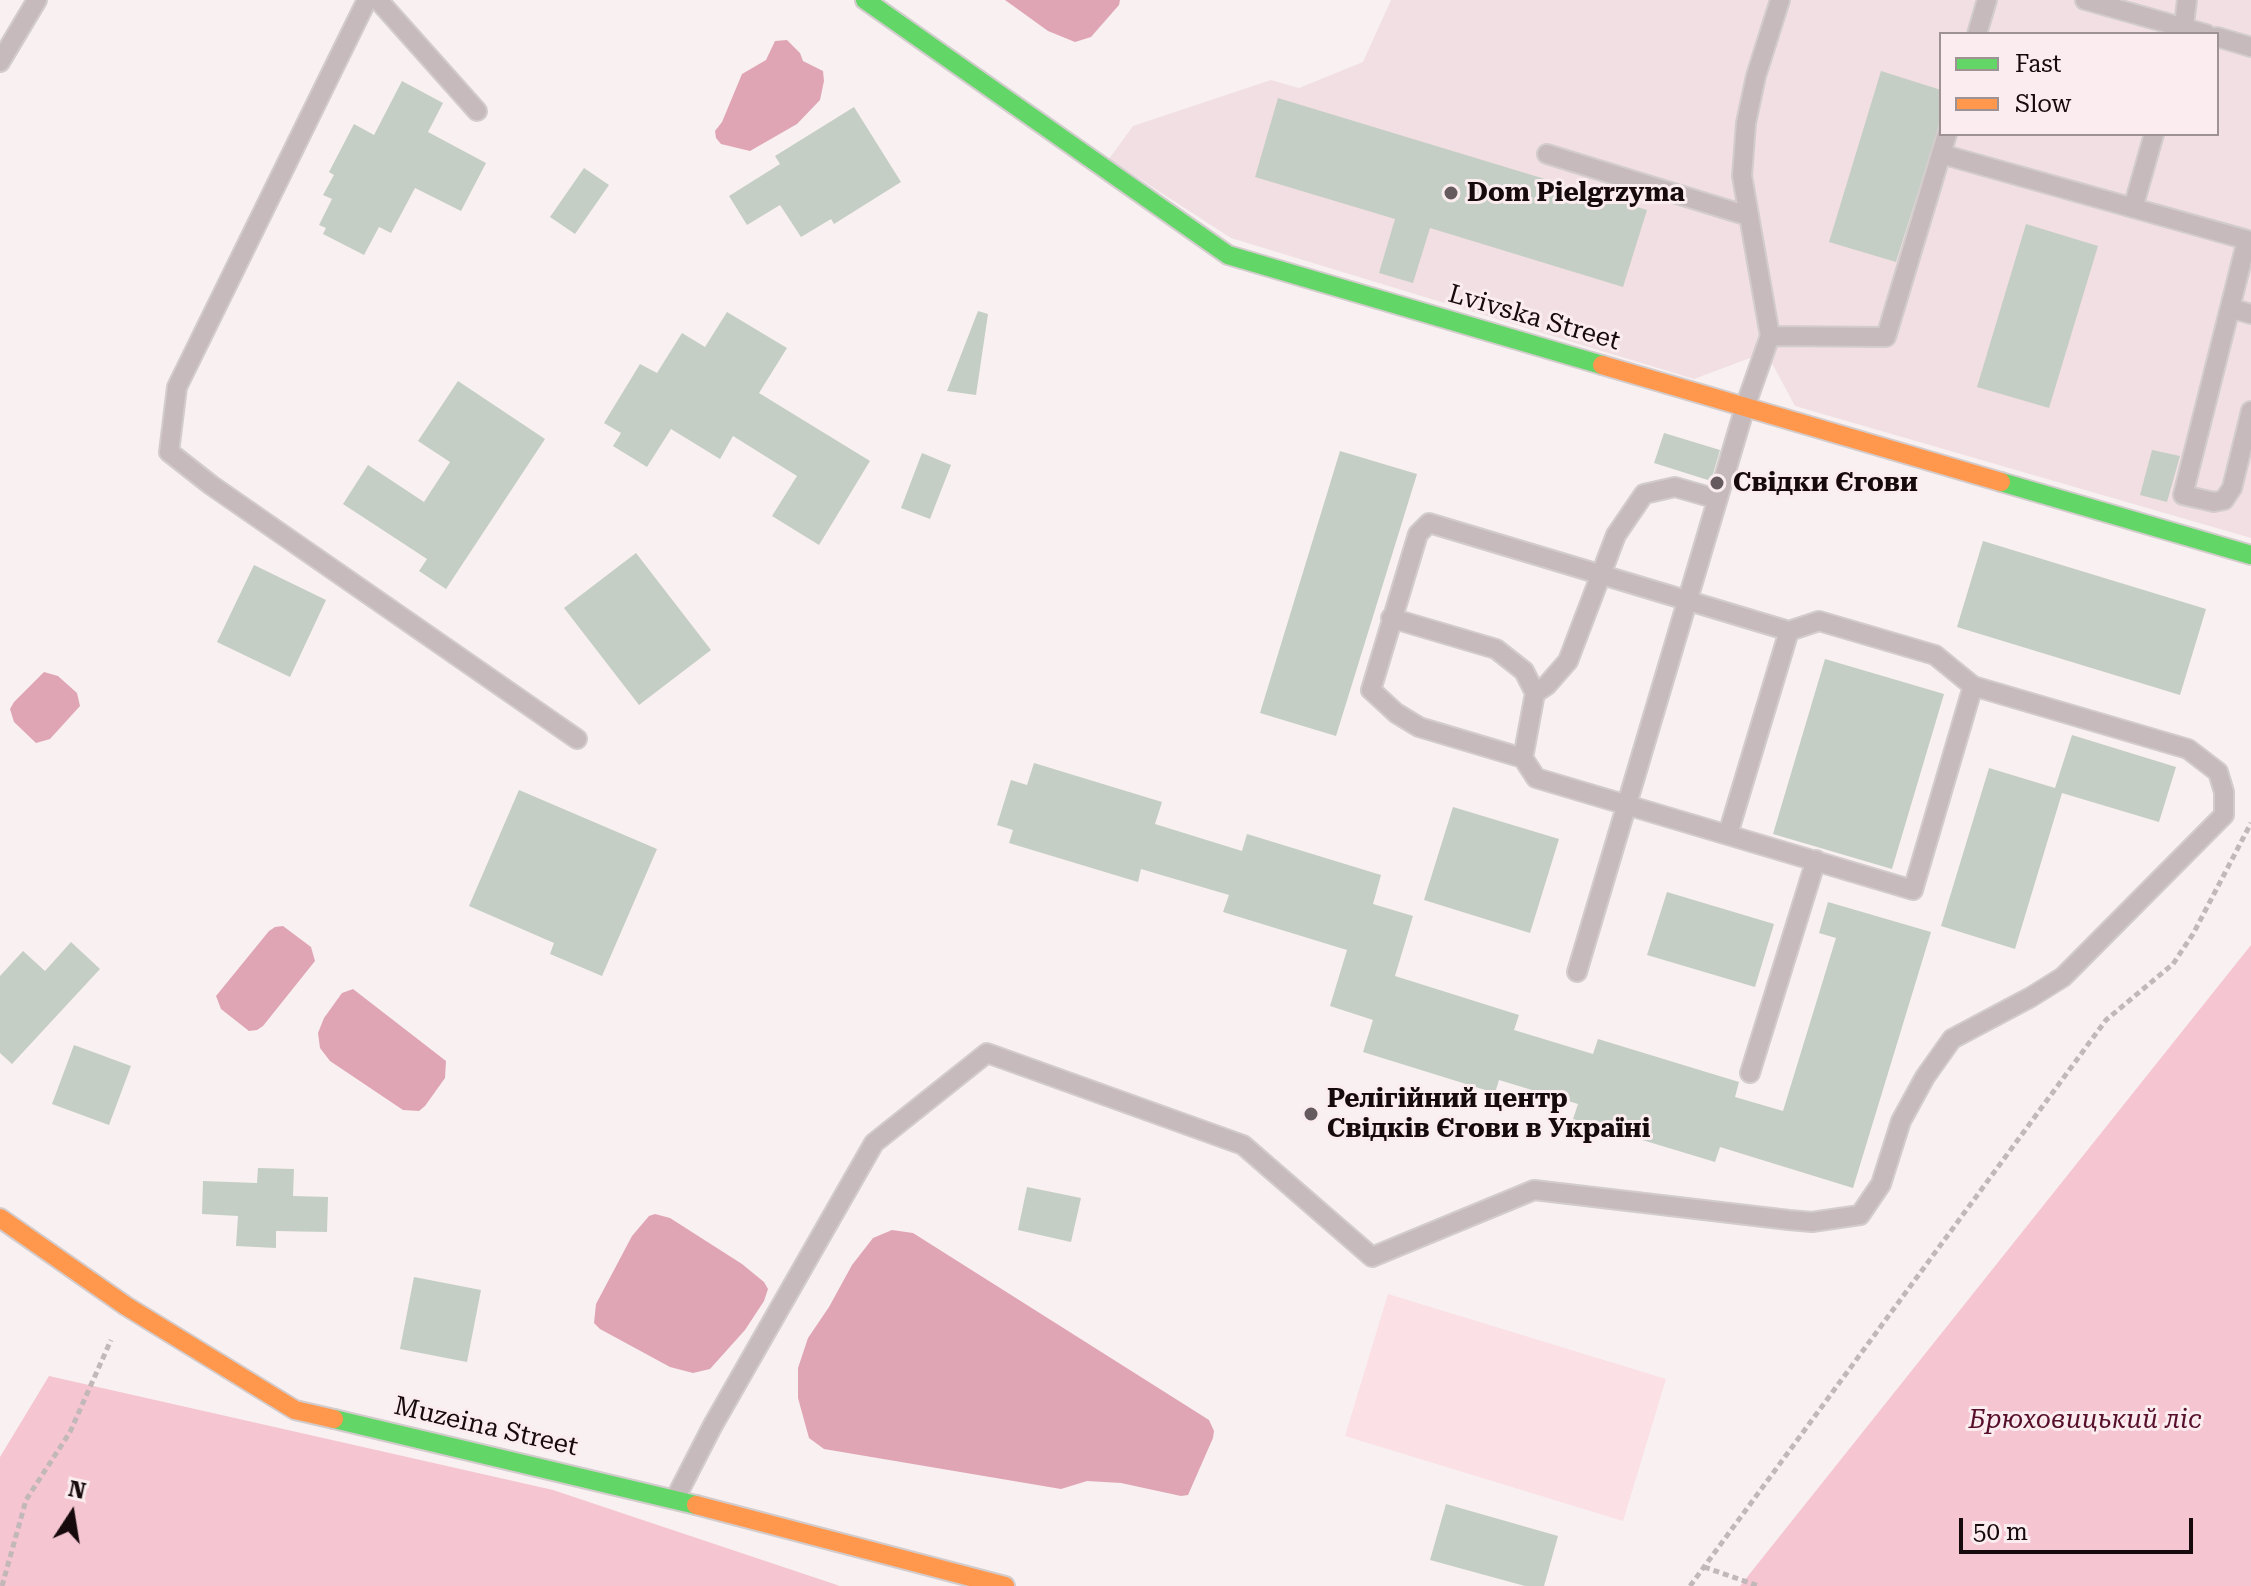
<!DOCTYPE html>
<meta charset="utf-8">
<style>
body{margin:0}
#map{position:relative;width:2251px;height:1586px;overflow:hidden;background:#f8f0f1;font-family:"Roboto Serif",serif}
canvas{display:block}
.legend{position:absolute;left:1939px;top:32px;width:280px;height:104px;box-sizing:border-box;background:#fbecef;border:2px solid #9f9295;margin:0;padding:10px 14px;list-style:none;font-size:24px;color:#160a0d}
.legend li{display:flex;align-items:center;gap:16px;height:40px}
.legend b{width:40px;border:2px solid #9f9295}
.north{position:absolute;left:32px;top:1474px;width:80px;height:80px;-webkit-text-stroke:6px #fbecef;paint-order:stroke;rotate:12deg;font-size:22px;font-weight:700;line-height:32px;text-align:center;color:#160a0d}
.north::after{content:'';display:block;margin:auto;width:28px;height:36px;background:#160a0d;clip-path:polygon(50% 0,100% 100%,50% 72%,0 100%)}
.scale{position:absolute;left:1959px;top:1518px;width:234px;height:36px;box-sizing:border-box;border:4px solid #160a0d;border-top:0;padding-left:10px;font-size:24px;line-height:28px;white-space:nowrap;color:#160a0d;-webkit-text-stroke:6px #fbecef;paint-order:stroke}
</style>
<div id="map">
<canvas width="2251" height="1586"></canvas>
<ul class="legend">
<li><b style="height:10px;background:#63d668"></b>Fast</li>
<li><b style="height:10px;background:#ff974d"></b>Slow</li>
</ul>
<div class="north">N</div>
<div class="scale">50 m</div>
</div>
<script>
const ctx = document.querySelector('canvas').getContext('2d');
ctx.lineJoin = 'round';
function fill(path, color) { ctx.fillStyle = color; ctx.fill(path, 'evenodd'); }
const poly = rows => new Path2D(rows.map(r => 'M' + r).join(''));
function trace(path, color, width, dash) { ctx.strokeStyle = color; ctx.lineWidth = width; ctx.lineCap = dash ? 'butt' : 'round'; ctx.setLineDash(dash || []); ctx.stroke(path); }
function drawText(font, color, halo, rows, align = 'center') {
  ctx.font = font + ' "Roboto Serif",serif'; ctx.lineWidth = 6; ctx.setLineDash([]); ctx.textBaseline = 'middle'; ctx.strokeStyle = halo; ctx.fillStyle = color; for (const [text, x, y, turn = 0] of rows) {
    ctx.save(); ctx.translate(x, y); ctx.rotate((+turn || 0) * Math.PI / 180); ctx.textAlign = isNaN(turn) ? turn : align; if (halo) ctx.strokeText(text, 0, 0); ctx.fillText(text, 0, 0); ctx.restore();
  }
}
fill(poly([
 [1391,0,2251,0,2251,538,1795,406,1766,352,1694,379,1231,238,1109,159,1133,126,1271,80,1299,88,1363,62],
 [1941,34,2217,34,2217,134,1941,134]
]), '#f1dfe3');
fill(poly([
 [1388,1294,1666,1379,1623,1521,1345,1436]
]), '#fbe0e6');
fill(poly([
 [2251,945,2251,1586,1740,1586],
 [49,1376,553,1490,840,1586,0,1586,0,1457]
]), '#f5c5d1');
fill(poly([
 [1005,0,1120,0,1119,5,1091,37,1075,42,1048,31],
 [787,40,800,53,803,61,823,71,824,81,820,100,797,124,750,151,721,144,716,138,715,131,722,122,742,74,766,60,775,41],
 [44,672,58,676,77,693,80,706,50,739,36,743,14,722,10,709,14,702],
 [283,926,311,947,315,961,263,1026,257,1030,249,1031,221,1009,216,996,269,931,275,927],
 [353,989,446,1061,445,1078,425,1106,419,1111,403,1110,330,1061,320,1048,318,1033,324,1018,342,993],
 [655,1214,670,1218,742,1264,764,1282,768,1289,764,1301,745,1330,710,1369,693,1373,670,1367,600,1329,594,1323,596,1304,632,1236,649,1216],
 [892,1230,913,1233,1209,1420,1214,1431,1213,1438,1188,1495,1181,1496,1121,1483,1087,1481,1061,1489,824,1449,809,1438,798,1398,798,1368,808,1338,829,1307,852,1265,873,1238]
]), '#e0a5b5');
fill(poly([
 [1881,71,1941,90,1941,119,1896,262,1829,242],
 [402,81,443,103,428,132,486,163,461,211,415,188,391,233,379,227,364,255,323,234,326,228,319,225,332,199,323,195,334,175,329,172,354,124,374,135],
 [1278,98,1647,210,1623,287,1430,228,1413,283,1379,273,1395,219,1255,177],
 [854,107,901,182,834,224,831,219,801,237,780,205,747,225,729,196,780,164,775,156],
 [584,168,609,185,575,234,550,217],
 [2026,224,2098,246,2049,408,1977,387],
 [978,311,988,314,976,395,947,391],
 [727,312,787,348,759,393,870,461,819,545,772,516,797,476,733,436,720,459,671,429,647,467,613,446,621,433,604,423,640,364,657,373,682,333,705,347],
 [458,381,545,439,446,589,419,571,427,559,343,504,368,465,424,502,450,462,418,441],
 [1664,433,1720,450,1711,481,1654,463],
 [2152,450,2180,456,2167,502,2140,495],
 [1340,451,1417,474,1336,736,1260,713],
 [922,453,951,465,930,519,901,508],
 [1983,541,2206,609,2180,695,1957,627],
 [636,553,711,650,639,705,564,608],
 [254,565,326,600,290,677,217,642],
 [1825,659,1944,694,1892,869,1773,834],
 [2072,735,2176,767,2159,822,2062,793,2015,949,1941,926,1989,768,2055,788],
 [1034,763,1162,802,1155,824,1242,851,1247,834,1381,875,1373,904,1413,916,1395,976,1519,1015,1514,1030,1593,1054,1598,1039,1739,1082,1735,1097,1783,1111,1836,938,1819,933,1828,902,1931,932,1853,1188,1720,1147,1715,1162,1573,1119,1578,1104,1499,1080,1495,1093,1363,1052,1373,1020,1330,1006,1347,950,1223,912,1229,895,1141,869,1138,882,1009,843,1013,830,997,825,1011,780,1027,785],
 [519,790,657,849,602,976,550,954,554,943,469,906],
 [1453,807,1559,839,1530,933,1424,900],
 [1667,892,1774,924,1755,987,1647,955],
 [71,942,100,969,12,1064,0,1053,0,976,23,951,45,971],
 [74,1045,131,1066,109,1125,52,1104],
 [258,1168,294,1169,293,1196,328,1197,327,1232,276,1231,276,1248,236,1246,238,1216,202,1214,203,1181,257,1183],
 [1027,1187,1081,1198,1071,1242,1018,1230],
 [414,1277,481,1290,467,1362,400,1349],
 [1446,1504,1558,1536,1544,1586,1525,1586,1430,1560]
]), '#c5cec5');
const lane = poly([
 [367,0,177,387,169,452,211,485,577,739],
 [378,0,477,111],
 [2085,0,2206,34],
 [1977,34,1987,0],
 [2183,34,2187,0],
 [2217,37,2251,47],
 [0,62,37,0],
 [1547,154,1748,216],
 [1941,154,2251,241],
 [2133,208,2154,134],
 [2247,240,2183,495,2214,502,2224,500,2232,488,2251,411],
 [2230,308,2251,314],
 [1770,336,1886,337,1947,134],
 [1717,499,1675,487,1644,494,1616,535,1568,661,1547,685,1535,693,1523,758,1536,778,1913,890,1973,686],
 [1391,618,1496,649,1524,671,1535,693],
 [1728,834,1789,631],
 [1577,972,1745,407,1770,336,1742,176,1746,123,1756,76,1780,0],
 [1750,1073,1816,860],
 [675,1499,713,1425,874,1143,987,1053,1243,1145,1372,1257,1534,1190,1789,1220,1812,1222,1860,1215,1881,1184,1901,1121,1925,1077,1952,1039,2031,997,2063,977,2224,815,2224,792,2218,772,2188,749,1973,686,1935,655,1819,621,1789,631,1429,523,1418,534,1371,690,1396,713,1419,727,1523,758]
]);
const fast = poly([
 [865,0,1228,255,1602,365],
 [2001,482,2251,555],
 [334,1419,696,1505]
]);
const slow = poly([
 [1602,365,2001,482],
 [0,1218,126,1306,295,1410,334,1419],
 [696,1505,1005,1586]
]);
trace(lane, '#d3cccd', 22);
trace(fast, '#d3cccd', 22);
trace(slow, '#d3cccd', 22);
trace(poly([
 [1704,1567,1759,1586],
 [2,1586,26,1500,70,1432,111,1340],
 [1690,1586,2106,1020,2173,964,2193,934,2251,823]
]), '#c2b8ba', 5, [6, 4]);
trace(lane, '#c6babc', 18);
trace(fast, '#63d668', 18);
trace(slow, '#ff974d', 18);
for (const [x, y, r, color] of [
 [1451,193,8,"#655a5d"],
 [1717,483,8,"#655a5d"],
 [1311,1114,8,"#655a5d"]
]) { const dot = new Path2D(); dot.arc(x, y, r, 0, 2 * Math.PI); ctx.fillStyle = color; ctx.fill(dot); trace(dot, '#fbecef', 3); }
drawText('bold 26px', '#160a0d', '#fbecef', [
 ["Dom Pielgrzyma",1467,193],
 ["Свідки Єгови",1733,483],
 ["Релігійний центр",1327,1099],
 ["Свідків Єгови в Україні",1327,1129]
], 'left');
drawText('26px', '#160a0d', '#fbecef', [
 ["Lvivska Street",1534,318,16],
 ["Muzeina Street",486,1427,13]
]);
drawText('italic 26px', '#570f2b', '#fbecef', [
 ["Брюховицький ліс",2085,1420]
]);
</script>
